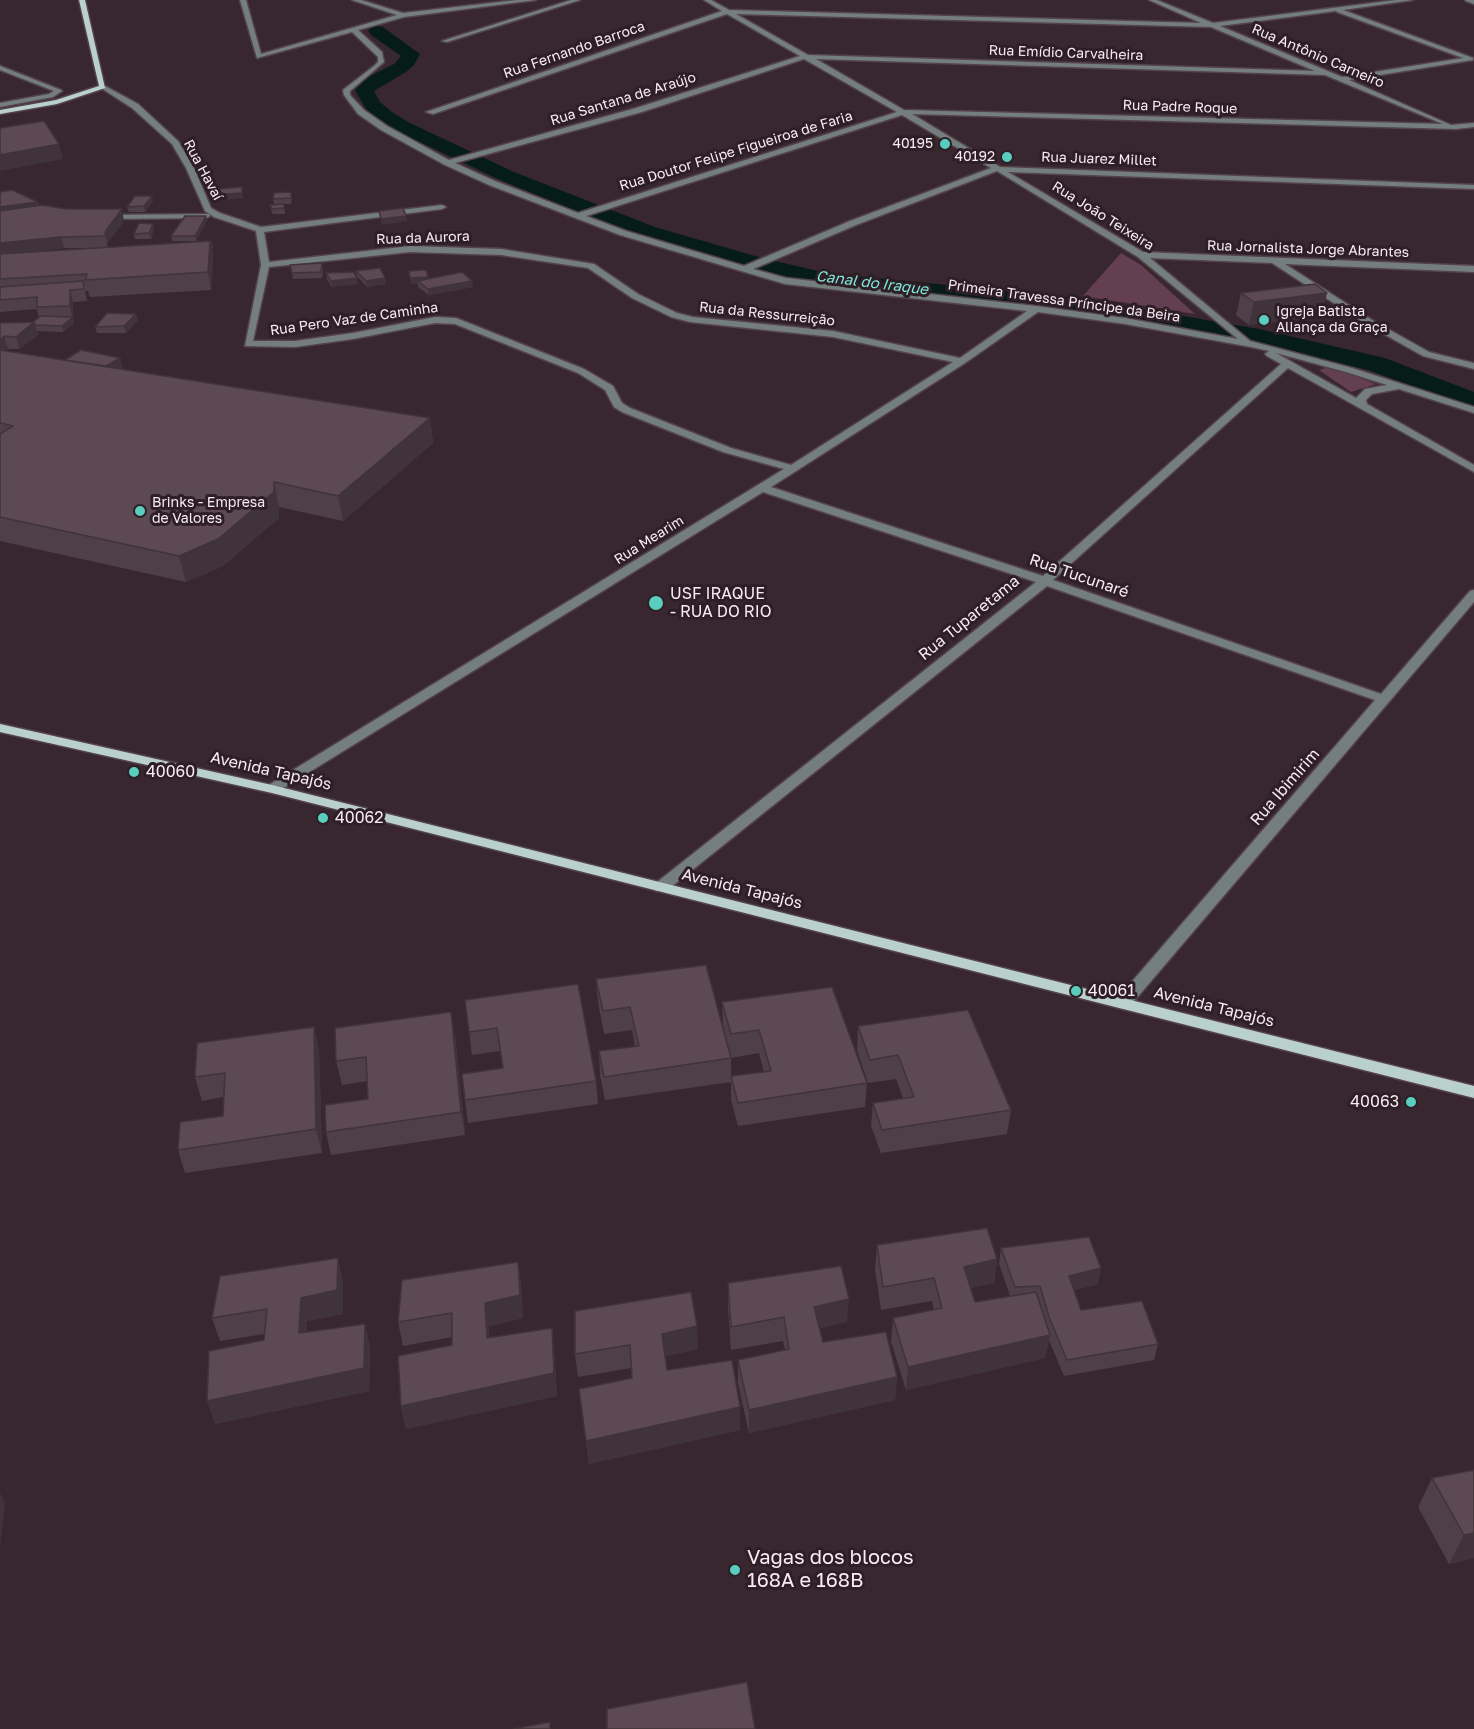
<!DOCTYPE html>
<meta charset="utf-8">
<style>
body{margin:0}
canvas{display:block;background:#39272f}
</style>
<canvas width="1474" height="1729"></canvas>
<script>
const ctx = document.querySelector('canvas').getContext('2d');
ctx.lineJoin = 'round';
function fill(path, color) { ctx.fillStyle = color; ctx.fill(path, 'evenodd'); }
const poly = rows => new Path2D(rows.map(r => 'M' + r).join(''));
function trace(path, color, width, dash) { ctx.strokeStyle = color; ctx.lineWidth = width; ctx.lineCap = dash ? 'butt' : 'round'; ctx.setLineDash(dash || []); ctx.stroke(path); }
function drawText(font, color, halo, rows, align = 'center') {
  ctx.font = font + ' "Golos Text",sans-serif'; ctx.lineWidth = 6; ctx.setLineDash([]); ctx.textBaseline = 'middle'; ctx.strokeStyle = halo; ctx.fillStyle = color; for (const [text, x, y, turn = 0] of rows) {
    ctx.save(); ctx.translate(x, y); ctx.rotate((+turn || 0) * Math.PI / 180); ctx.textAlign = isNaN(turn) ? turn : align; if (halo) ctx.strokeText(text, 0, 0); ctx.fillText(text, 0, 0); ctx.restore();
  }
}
fill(poly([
 [1121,253,1141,265,1195,314,1083,296],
 [1329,367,1376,384,1351,392,1319,370]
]), '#643e51');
fill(poly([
 [377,26,383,27,420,54,414,65,406,72,374,91,380,102,392,112,408,122,514,172,655,227,762,258,827,273,1078,298,1259,329,1385,358,1474,392,1474,409,1368,370,1259,345,1078,312,827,287,749,269,639,237,500,180,394,130,378,120,366,109,355,90,366,78,394,64,401,56,371,35,368,31,371,27,377,26]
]), '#061c19');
const minor = poly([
 [240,0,246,0,261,54,397,15,352,0,361,0,403,13,517,0,536,0,404,17,358,30,382,52,384,62,350,91,350,95,364,110,387,126,449,160,636,108,800,56,727,14,433,114,426,112,722,11,704,0,711,0,729,10,1201,23,1149,0,1157,0,1213,23,1396,0,1413,0,1343,10,1473,58,1473,60,1349,80,1451,125,1474,123,1474,127,1456,129,912,114,1000,167,1474,185,1474,189,1008,172,1143,252,1474,266,1474,272,1285,264,1372,320,1429,352,1474,363,1474,369,1423,356,1366,324,1272,263,1150,258,1250,341,1352,368,1474,407,1474,413,1399,389,1372,394,1366,400,1367,404,1474,465,1474,472,1288,368,1053,580,1381,694,1470,591,1474,590,1474,602,1129,1007,1123,1009,1117,1007,1115,1003,1117,999,1375,700,1047,586,666,891,656,891,653,887,656,883,1036,582,763,492,277,792,267,792,265,789,267,786,784,469,723,452,622,412,614,407,605,390,578,373,455,324,435,323,353,339,295,347,245,346,261,265,256,231,214,217,205,211,186,168,172,144,132,108,101,88,101,86,105,86,138,104,178,141,194,168,211,208,220,213,261,227,442,205,446,207,442,209,264,232,269,262,410,246,501,249,594,264,638,294,677,313,693,317,833,331,960,358,1027,311,785,284,620,235,489,185,445,165,381,130,358,114,344,95,343,90,374,66,378,62,378,57,352,32,257,58,240,0],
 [1336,11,1337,12,1463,58,1342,77,1220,26,1336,11],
 [736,14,1211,27,1315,71,808,55,736,14],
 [804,59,897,112,578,213,495,181,455,163,642,112,804,59],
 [816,59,1325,75,1443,124,904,110,816,59],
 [902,115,991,168,850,221,744,266,626,231,586,216,902,115],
 [997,171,1138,257,1238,339,1125,318,1036,306,786,278,753,269,856,225,997,171],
 [410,252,501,255,588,268,632,298,671,317,690,322,833,337,953,362,791,465,731,448,630,408,622,403,613,386,584,369,456,318,435,317,353,333,295,341,253,341,269,267,410,252],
 [1038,312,1125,324,1251,347,1269,351,1265,354,1267,356,1281,364,1043,576,771,487,965,363,1038,312],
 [1276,353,1346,372,1387,385,1365,389,1356,398,1276,353],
 [571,0,580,0,447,42,442,41,571,0],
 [1465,0,1474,0,1474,4,1466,1,1465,0],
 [0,66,61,90,62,91,53,97,0,107,0,103,49,94,54,91,0,70,0,66],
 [209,214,210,216,206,218,104,219,100,217,104,215,209,214]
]);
const major = poly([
 [79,0,85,0,105,88,57,104,0,114,0,110,56,100,99,86,79,0],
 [0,724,272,785,1474,1086,1474,1098,272,793,0,732,0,724]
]);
trace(minor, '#54434a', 3);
trace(major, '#54434a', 3);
fill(minor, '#747f7d');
fill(major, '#bad0cc');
fill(poly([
 [0,192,38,202,39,205,124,221,107,243,108,248,213,247,212,250,213,258,211,290,90,297,88,291,85,291,87,301,73,302,73,317,74,323,63,332,37,331,38,335,19,349,8,349,6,351,65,360,120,358,123,369,430,418,433,443,343,521,279,507,279,518,223,566,186,582,0,541,0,323,33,322,39,318,37,309,0,312],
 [64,248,105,248,8,254],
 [292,198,291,204,284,204,285,214,273,214,271,210,270,205,274,204,273,199],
 [153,201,145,212,129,212,127,207],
 [207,221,196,241,172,241,171,236],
 [153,224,154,229,151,239,135,239,134,234],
 [290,265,323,269,322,278,293,279],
 [356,271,386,284,367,287,357,276],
 [409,271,429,279,473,287,429,295,418,287,418,284,411,284],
 [326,273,358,284,332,287,327,279],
 [1241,293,1322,316,1249,325,1236,315],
 [138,320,126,333,97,333,95,327],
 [596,979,731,1058,731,1082,605,1100,600,1075,599,1051,635,1046,632,1030,604,1034,598,1002],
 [465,1000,596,1081,598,1104,468,1123,465,1100,503,1068,500,1051,472,1055],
 [722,1002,867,1083,865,1107,738,1126,731,1100,731,1076,764,1072,759,1053,731,1058,723,1025],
 [858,1026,1011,1110,1007,1134,881,1153,871,1126,873,1103,903,1098,896,1079,868,1083,857,1050],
 [314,1027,319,1051,322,1153,185,1173,178,1150,223,1116,223,1097,202,1101,195,1077],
 [455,1035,465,1135,331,1155,326,1132,368,1099,367,1081,342,1085,336,1061],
 [877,1245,997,1259,994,1283,970,1288,975,1302,1010,1296,999,1264,1001,1248,1098,1284,1074,1290,1081,1310,1158,1344,1154,1360,1064,1376,1049,1340,1045,1358,906,1390,891,1342,893,1318,934,1310,932,1301,881,1310,875,1269],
 [518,1262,521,1286,523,1318,489,1326,489,1338,554,1351,557,1396,406,1429,401,1406,452,1345,452,1337,403,1346,398,1322],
 [343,1281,343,1314,307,1321,307,1332,365,1324,370,1347,369,1391,215,1424,264,1340,264,1334,220,1341,212,1318],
 [728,1283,847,1322,820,1328,823,1342,897,1377,895,1400,749,1433,738,1383,738,1360,785,1350,783,1341,731,1350,728,1307],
 [575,1311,698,1349,665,1356,667,1370,740,1407,740,1430,589,1464,579,1389,632,1378,631,1368,578,1377,575,1354],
 [1474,1470,1474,1558,1449,1564,1418,1507,1432,1478]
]), '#4f3f46');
fill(poly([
 [59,144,63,159,0,171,0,155],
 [242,187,243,198,211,201,210,195],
 [152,196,153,201,145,212,144,206],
 [38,202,41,213,0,219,0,207],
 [122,209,124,221,107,243,105,232],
 [206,216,207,221,196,241,195,236],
 [406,216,407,221,382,225,381,219],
 [153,224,154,229,151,239,149,233],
 [0,234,61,237,64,248,0,255],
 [210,241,212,241,213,247,212,250,213,258,211,290,208,272],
 [428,277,429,283,418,281,418,284,411,284,410,278],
 [357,278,358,284,332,287,331,281],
 [385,278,386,284,367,287,366,281],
 [472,281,473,287,429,295,428,289],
 [70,290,73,302,73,317,74,323,63,332,62,326,72,317,70,306],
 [1327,293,1322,316,1249,325,1254,302],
 [136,314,138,320,126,333,124,326],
 [34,322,38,335,19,349,16,337],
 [4,336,8,349,0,356,0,341],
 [120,358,123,370,96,372],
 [430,418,433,443,343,521,338,496],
 [274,482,279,507,279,518,223,566,186,582,179,556],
 [451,1012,455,1035,465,1135,461,1112],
 [314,1027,319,1051,322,1153,316,1129],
 [338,1258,343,1281,343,1314,307,1321,306,1357,299,1333,301,1298],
 [997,1259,994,1283,961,1290,964,1267],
 [518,1262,521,1286,523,1318,489,1326,490,1361,487,1338,485,1303],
 [1101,1268,1098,1284,1065,1292,1069,1276],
 [849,1299,847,1322,813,1330,814,1307],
 [365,1324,370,1347,369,1391,215,1424,207,1401],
 [697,1326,698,1349,663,1357,662,1334],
 [552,1328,554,1351,557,1396,406,1429,401,1406],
 [1050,1335,1045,1358,906,1390,908,1367],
 [897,1377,895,1400,749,1433,749,1410],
 [740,1407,740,1430,589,1464,586,1441],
 [0,1493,5,1503,0,1547],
 [1474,1533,1474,1558,1449,1564,1464,1535]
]), '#403339');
const building = poly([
 [44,121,59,144,0,155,0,128,44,121],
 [242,187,242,193,210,195,207,190,242,187],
 [12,190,38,202,0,207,0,192,12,190],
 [291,192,291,198,273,199,274,193,291,192],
 [135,196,152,196,144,206,127,207,135,196],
 [284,204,284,208,272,209,270,205,284,204],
 [42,205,66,209,122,209,105,232,106,236,61,237,0,243,0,211,42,205],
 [403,208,406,216,381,219,379,211,403,208],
 [185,216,206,216,195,236,171,236,185,216],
 [139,223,153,224,149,233,134,234,139,223],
 [210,241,208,272,85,280,87,274,0,279,0,254,210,241],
 [322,263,321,272,292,273,290,265,322,263],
 [380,268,385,278,366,281,356,271,380,268],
 [426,270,428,277,410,278,409,271,426,270],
 [354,272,357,278,331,281,326,273,354,272],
 [462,272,472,281,428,289,418,281,462,272],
 [83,281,84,289,70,290,70,306,37,307,37,297,0,300,0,287,83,281],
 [1315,284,1327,293,1254,302,1241,293,1315,284],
 [107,313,136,314,124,326,95,327,107,313],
 [41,316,73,317,62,326,35,325,34,322,33,322,41,316],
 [34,322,16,337,4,336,0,341,0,323,34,322],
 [0,350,430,418,338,496,274,482,274,492,218,539,179,556,0,517,0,434,13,426,0,423,0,350],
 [81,350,120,358,106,366,65,360,81,350],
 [706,965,731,1058,604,1077,599,1051,639,1046,630,1007,603,1011,596,979,706,965],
 [578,984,596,1081,465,1100,462,1074,503,1068,497,1028,469,1032,465,1000,578,984],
 [832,987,867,1083,738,1103,731,1076,771,1071,759,1030,731,1034,722,1002,832,987],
 [968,1010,1011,1110,882,1130,873,1103,914,1097,898,1055,870,1060,858,1026,968,1010],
 [451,1012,461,1112,326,1132,325,1105,368,1099,366,1057,336,1061,335,1028,451,1012],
 [314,1027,316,1129,178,1150,180,1122,223,1116,225,1073,195,1077,197,1043,314,1027],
 [987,1228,997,1259,964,1267,975,1302,1036,1292,1050,1335,908,1367,893,1318,942,1308,934,1278,883,1287,877,1245,987,1228],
 [1089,1237,1101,1268,1069,1276,1081,1310,1142,1301,1158,1344,1067,1360,1049,1317,1040,1286,1015,1287,1001,1248,1089,1237],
 [338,1258,337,1290,301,1298,299,1333,365,1324,364,1368,207,1401,209,1351,264,1340,267,1309,212,1318,220,1276,338,1258],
 [518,1262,520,1295,485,1303,487,1338,552,1328,554,1373,401,1406,398,1356,452,1345,452,1313,398,1322,402,1280,518,1262],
 [841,1266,849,1299,814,1307,823,1342,886,1332,897,1377,749,1410,738,1360,789,1349,784,1317,731,1327,728,1283,841,1266],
 [691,1292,697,1326,662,1334,667,1370,732,1360,740,1407,586,1441,579,1389,632,1378,630,1345,575,1354,575,1311,691,1292],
 [1474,1470,1474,1533,1464,1535,1432,1478,1474,1470],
 [747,1682,755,1729,607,1729,607,1709,747,1682],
 [550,1722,550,1729,513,1729,550,1722]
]);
fill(building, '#5c4951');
trace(building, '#403339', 1.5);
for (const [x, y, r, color] of [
 [945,144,6,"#59cebf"],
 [1007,157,6,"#59cebf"],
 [1264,320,6,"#59cebf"],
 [140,511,6,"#59cebf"],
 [656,603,8,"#59cebf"],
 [134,772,6,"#59cebf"],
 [323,818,6,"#59cebf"],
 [1076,991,6,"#59cebf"],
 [1411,1102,6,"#59cebf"],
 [735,1570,6,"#59cebf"]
]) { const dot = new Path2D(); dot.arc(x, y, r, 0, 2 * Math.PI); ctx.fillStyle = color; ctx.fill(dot); trace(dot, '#2e1e26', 2); }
drawText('14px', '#f7ecf1', '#2e1e26', [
 ["Rua Fernando Barroca",574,50,-19],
 ["Rua Emídio Carvalheira",1066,53,2],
 ["Rua Antônio Carneiro",1318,56,23],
 ["Rua Santana de Araújo",623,99,-17],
 ["Rua Padre Roque",1180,107,2],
 ["Rua Doutor Felipe Figueiroa de Faria",736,151,-17],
 ["Rua Juarez Millet",1099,159,2],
 ["Rua Havaí",203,170,62],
 ["Rua João Teixeira",1103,216,32],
 ["Rua da Aurora",423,238,-2],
 ["Rua Jornalista Jorge Abrantes",1308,249,2],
 ["Primeira Travessa Príncipe da Beira",1064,301,8],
 ["Rua da Ressurreição",767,314,6],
 ["Rua Pero Vaz de Caminha",354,319,-8],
 ["Rua Mearim",649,540,-32]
]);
drawText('14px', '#f7ecf1', '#2e1e26', [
 ["40195",933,144],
 ["40192",995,157],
 ["Igreja Batista",1276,312,"left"],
 ["Aliança da Graça",1276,328,"left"],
 ["Brinks - Empresa",152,503,"left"],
 ["de Valores",152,519,"left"]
], 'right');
drawText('italic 15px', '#7fe9da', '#2e1e26', [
 ["Canal do Iraque",872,283,7]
]);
drawText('16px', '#f7ecf1', '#2e1e26', [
 ["Rua Tucunaré",1079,576,19],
 ["Rua Tuparetama",969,618,-39],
 ["Avenida Tapajós",271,771,13],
 ["Rua Ibimirim",1285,787,-49],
 ["Avenida Tapajós",742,889,14],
 ["Avenida Tapajós",1214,1007,14]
]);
drawText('16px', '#f7ecf1', '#2e1e26', [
 ["USF IRAQUE",670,594],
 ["- RUA DO RIO",670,612],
 ["40060",146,772],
 ["40062",335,818],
 ["40061",1088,991],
 ["40063",1399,1102,"right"]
], 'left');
drawText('20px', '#f7ecf1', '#2e1e26', [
 ["Vagas dos blocos",747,1558],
 ["168A e 168B",747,1581]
], 'left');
</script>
